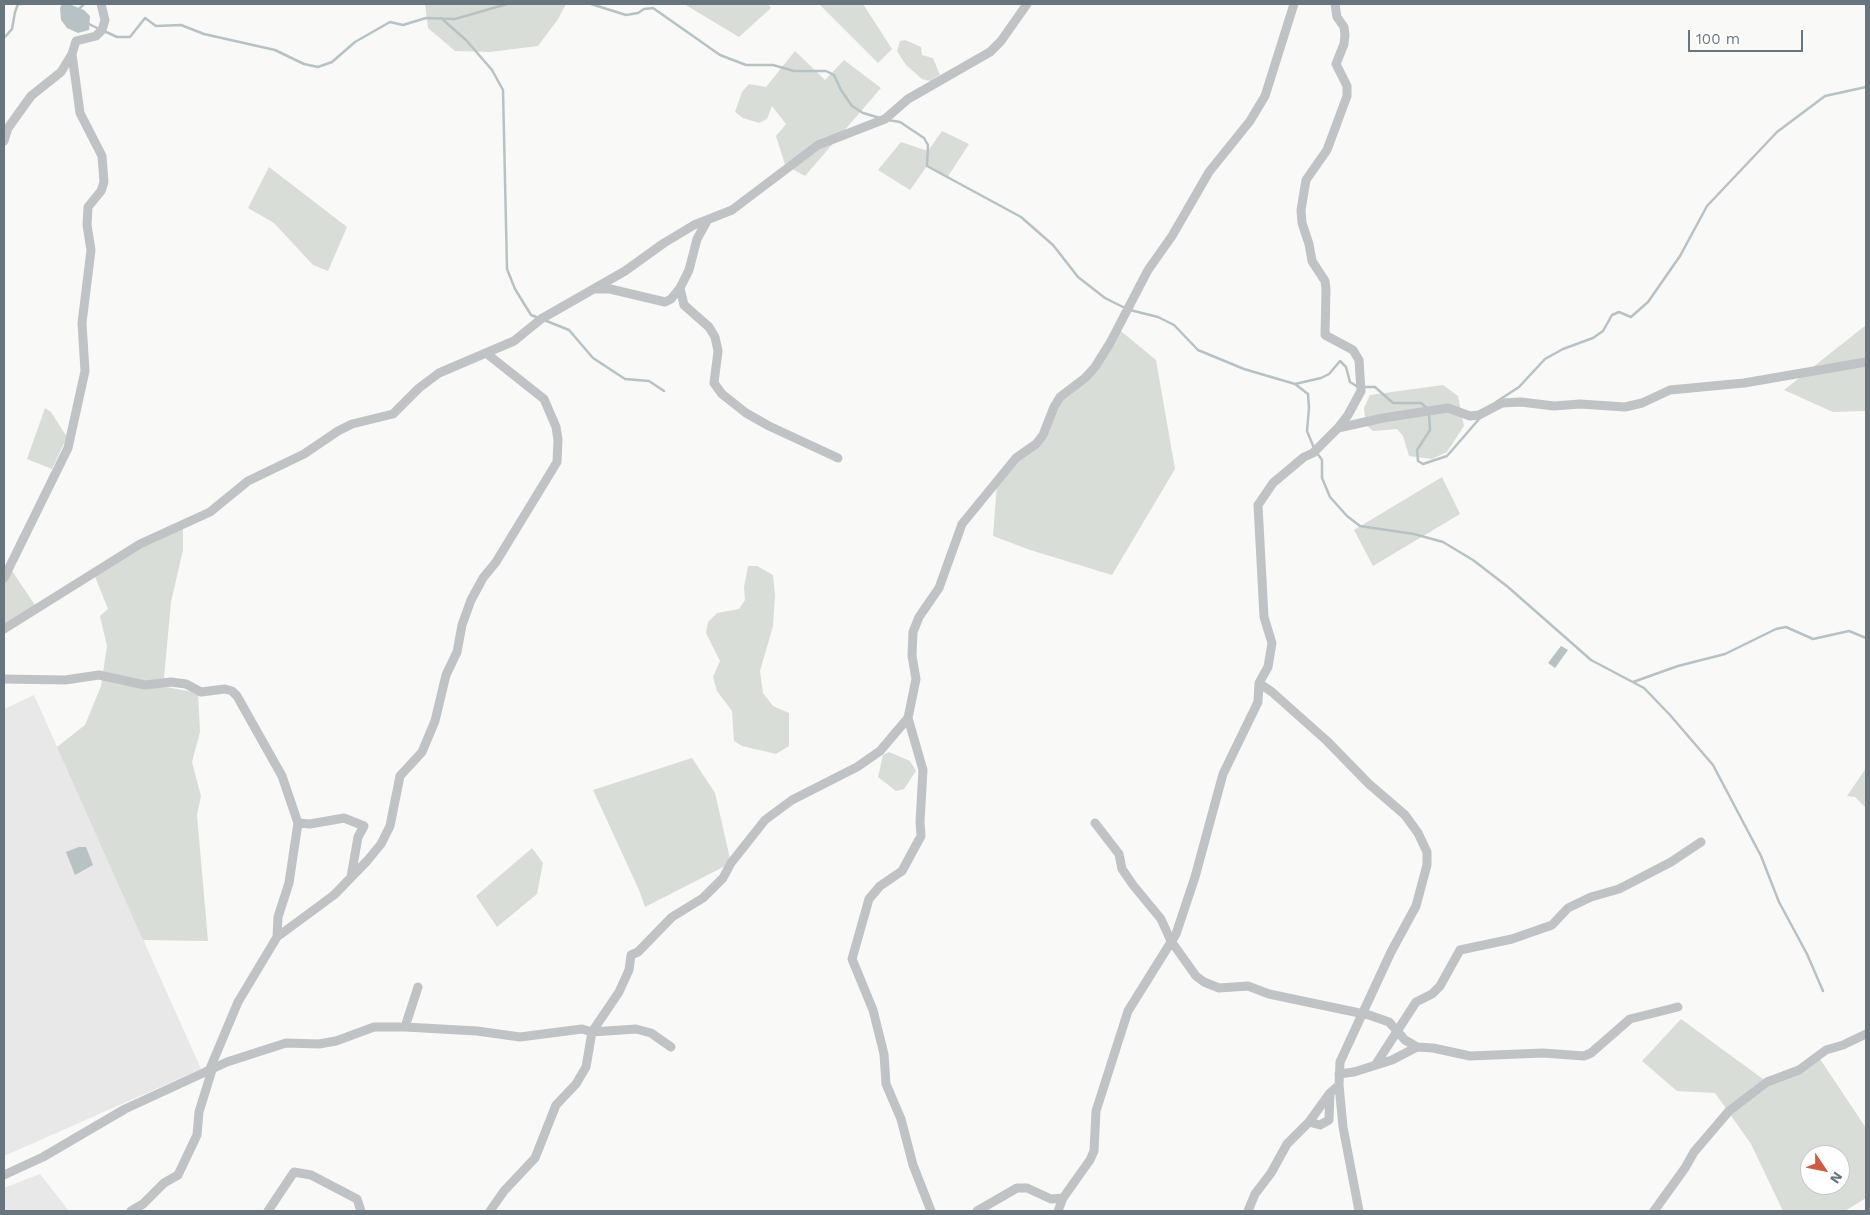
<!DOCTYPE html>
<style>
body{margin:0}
#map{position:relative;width:1870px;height:1215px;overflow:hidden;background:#f9f9f7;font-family:"Work Sans",sans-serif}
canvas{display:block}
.frame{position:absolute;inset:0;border:5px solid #67767e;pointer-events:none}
.north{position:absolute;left:1800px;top:1145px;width:50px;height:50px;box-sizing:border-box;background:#fff;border:1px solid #c2c8cb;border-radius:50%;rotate:124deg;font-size:14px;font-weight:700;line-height:20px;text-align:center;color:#67767e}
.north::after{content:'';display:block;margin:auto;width:18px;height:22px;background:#cf5941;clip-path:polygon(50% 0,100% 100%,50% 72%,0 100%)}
.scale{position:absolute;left:1688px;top:30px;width:115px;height:22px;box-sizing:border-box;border:2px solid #67767e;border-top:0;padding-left:6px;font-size:15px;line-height:18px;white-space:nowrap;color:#67767e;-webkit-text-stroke:4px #fff;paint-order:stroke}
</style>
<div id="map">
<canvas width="1870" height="1215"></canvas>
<div class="frame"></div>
<div class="north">N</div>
<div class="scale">100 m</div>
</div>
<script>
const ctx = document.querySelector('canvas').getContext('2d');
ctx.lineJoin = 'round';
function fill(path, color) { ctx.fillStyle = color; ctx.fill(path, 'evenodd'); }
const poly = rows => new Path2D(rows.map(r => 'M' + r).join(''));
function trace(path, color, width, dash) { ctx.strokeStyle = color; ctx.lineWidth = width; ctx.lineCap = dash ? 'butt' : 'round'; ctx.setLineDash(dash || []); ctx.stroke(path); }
fill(poly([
 [34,695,201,1069,4,1156,4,709],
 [40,1174,69,1211,4,1211,4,1188]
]), '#e7e8e7');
fill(poly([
 [425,4,566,4,558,19,538,46,490,52,455,51,428,28],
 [684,4,768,4,771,8,739,37],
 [819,4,863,4,892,49,878,63],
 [905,40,921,47,922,55,933,58,940,75,930,81,922,79,906,65,897,51,900,41],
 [795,51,825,80,844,60,881,88,805,176,785,165,776,136,786,124,772,106,767,119,759,123,743,118,735,112,742,92,749,84,766,87],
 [942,131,969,144,947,178,927,166,910,190,878,170,901,142,928,151],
 [269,167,347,227,328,271,313,265,274,223,248,208],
 [1866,325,1866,411,1833,412,1784,390],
 [1116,327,1156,360,1175,469,1112,575,1030,550,993,536,997,483,1017,458,1041,441,1057,401,1086,379],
 [1443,385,1458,396,1464,426,1447,452,1432,459,1409,456,1403,436,1397,429,1373,431,1366,425,1364,408,1370,395],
 [45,408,51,412,67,437,52,469,27,459],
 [1442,477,1460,514,1373,566,1354,530],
 [183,523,183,550,171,602,164,678,166,687,198,693,200,732,192,762,201,796,197,815,208,941,143,940,57,747,85,725,101,686,107,646,100,616,108,609,94,574],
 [748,566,757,566,773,575,775,596,773,626,760,671,763,693,773,706,789,713,789,746,776,754,742,746,734,741,732,711,717,691,713,677,720,661,706,633,708,622,717,613,739,609,745,600,744,587],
 [10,568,37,608,4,628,4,580],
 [889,752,910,761,916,771,904,789,896,791,878,777,883,755],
 [692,758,715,793,731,863,645,907,639,890,593,790],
 [1866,768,1866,808,1855,797,1847,796],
 [532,848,543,863,537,894,497,927,476,896],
 [1681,1019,1767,1082,1818,1056,1866,1128,1866,1198,1845,1211,1783,1211,1751,1144,1715,1093,1677,1091,1642,1061],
 [1810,1155,1840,1155,1840,1185,1810,1185]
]), '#d9ddd7');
fill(poly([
 [62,4,69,4,84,10,90,16,89,30,78,33,67,28,61,20,60,8],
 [1561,646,1568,650,1555,668,1548,663],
 [79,847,86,847,93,865,75,875,66,852]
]), '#b7c2c5');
trace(poly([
 [591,4,626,15,638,13,644,9,653,8,720,55,746,65,773,65,794,71,826,71,834,75,841,90,852,106,863,113,880,118],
 [78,10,84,4],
 [441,18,466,40,492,70,503,90,507,269,515,289,531,315,539,318],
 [89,24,99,29],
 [104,31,117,37,130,37,145,18,156,26,181,25,204,34,275,50,304,64,318,67,332,62,355,42,390,22,403,25,426,18,455,19,507,4],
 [4,38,12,29,15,12,18,4,22,4],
 [888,120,900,122,924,138,928,145,927,166,1021,217,1053,245,1078,277,1105,298,1125,308],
 [1130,310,1158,317,1174,325,1198,350,1244,369,1295,384,1308,394,1309,408,1307,431,1314,448],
 [544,320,569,330,593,358,625,379,649,381,664,391],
 [1295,384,1321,378,1329,374,1340,361,1346,367,1350,382,1358,387],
 [1364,387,1375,387,1393,403,1421,403,1427,408],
 [1496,402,1519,387,1545,359,1563,349,1593,338,1603,331,1612,315,1619,312,1631,317,1648,302,1680,256,1707,206,1777,132,1825,96,1866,87],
 [1429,414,1430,430,1417,450,1418,461,1423,464,1447,456,1480,418],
 [1317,453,1322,460,1322,478,1330,497,1347,516,1360,526,1414,534,1443,542,1473,560,1508,587,1591,660,1644,688,1670,715,1713,765,1761,856,1779,902,1807,954,1823,991],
 [1633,682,1678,666,1725,654,1776,629,1786,627,1813,639,1849,631,1866,638]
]), '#b7c2c5', 2.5);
trace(poly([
 [4,141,8,128,31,96,61,72,72,54],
 [680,288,684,305,709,327,715,337,718,351,714,383,722,394,746,413,769,426,838,458],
 [595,289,610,289,665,302,671,299,680,288,689,270,697,239,707,221],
 [1338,428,1383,418,1448,408,1470,416,1479,415,1502,403,1521,402,1554,406,1580,404,1625,407,1642,403,1670,390,1744,383,1866,362],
 [4,578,68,448,85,371,82,323,91,250,87,225,88,207,101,191,104,182,102,156,80,113,72,54,76,41,96,36,102,30,105,20,101,4],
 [4,629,140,544,210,512,248,481,304,454,338,431,352,424,393,414,419,388,439,373,514,341,541,319,625,271,664,243,694,225,732,210,818,145,885,119,908,99,990,52,1001,41,1027,4],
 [4,679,65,680,99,675,145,685,171,682,186,684,201,692,225,689,232,691,237,696,282,776,298,823,289,883,278,917,277,937],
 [1259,683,1272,692,1327,741,1369,784,1405,815,1418,833,1427,852,1427,865,1416,906,1391,952,1340,1062,1339,1085,1343,1127,1359,1211],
 [298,823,310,824,344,818,364,826,358,837,351,877],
 [1095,823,1119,854,1122,869,1133,885,1161,919,1171,941,1196,976,1204,982,1219,988,1248,986,1269,994,1369,1015,1389,1022,1405,1040,1417,1047],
 [405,1027,477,1031,520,1037,582,1029,592,1032,636,1029,651,1033,671,1047],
 [1376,1064,1416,1002,1432,994,1440,986,1460,950,1512,939,1552,925,1568,908,1591,897,1619,889,1671,862,1701,842],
 [209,1071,238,1002,277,937,334,895,367,861,381,844,390,826,400,776,422,752,435,721,446,675,457,652,462,625,471,600,483,578,496,562,557,462,558,440,556,427,544,399,486,353],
 [1339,1074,1354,1072,1392,1060,1417,1047,1433,1048,1470,1056,1543,1053,1584,1056,1591,1053,1630,1019,1678,1007],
 [1309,1122,1320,1125,1329,1120,1330,1093],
 [4,1175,43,1157,125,1109,227,1062,286,1043,319,1044,336,1041,374,1027,405,1027,418,987],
 [131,1211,143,1204,164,1183,178,1175,197,1135,199,1112,212,1070],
 [268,1211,294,1172,311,1175,357,1199,361,1211],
 [490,1211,504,1191,535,1158,556,1105,576,1084,586,1067,592,1032,619,992,629,970,631,955,638,952,672,917,703,898,723,878,731,863,765,820,792,800,857,767,880,751,908,718],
 [931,1211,913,1165,901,1119,886,1084,884,1054,873,1010,852,959,869,899,880,886,902,871,921,836,920,822,923,770,908,718,916,679,912,656,913,632,919,617,939,588,962,524,1016,458,1036,444,1043,435,1054,407,1060,397,1085,378,1095,367,1110,343,1148,270,1172,236,1209,172,1250,121,1265,96,1294,4],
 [977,1211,1017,1188,1027,1188,1051,1199,1063,1198],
 [1058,1211,1063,1198,1090,1160,1094,1151,1096,1111,1128,1011,1176,934,1195,877,1223,774,1258,702,1259,683,1268,667,1272,643,1264,617,1258,505,1273,483,1304,457,1313,453,1338,428,1348,415,1361,391,1359,360,1353,350,1325,335,1326,289,1325,281,1312,261,1309,244,1302,223,1301,210,1306,180,1327,150,1347,96,1347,86,1336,64,1344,44,1345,35,1344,27,1337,17,1335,4],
 [1248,1211,1255,1194,1271,1173,1287,1144,1309,1122,1330,1093,1339,1085],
 [1654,1211,1685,1168,1694,1152,1729,1111,1767,1082,1799,1070,1826,1050,1843,1045,1866,1034]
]), '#bfc3c6', 9);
</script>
